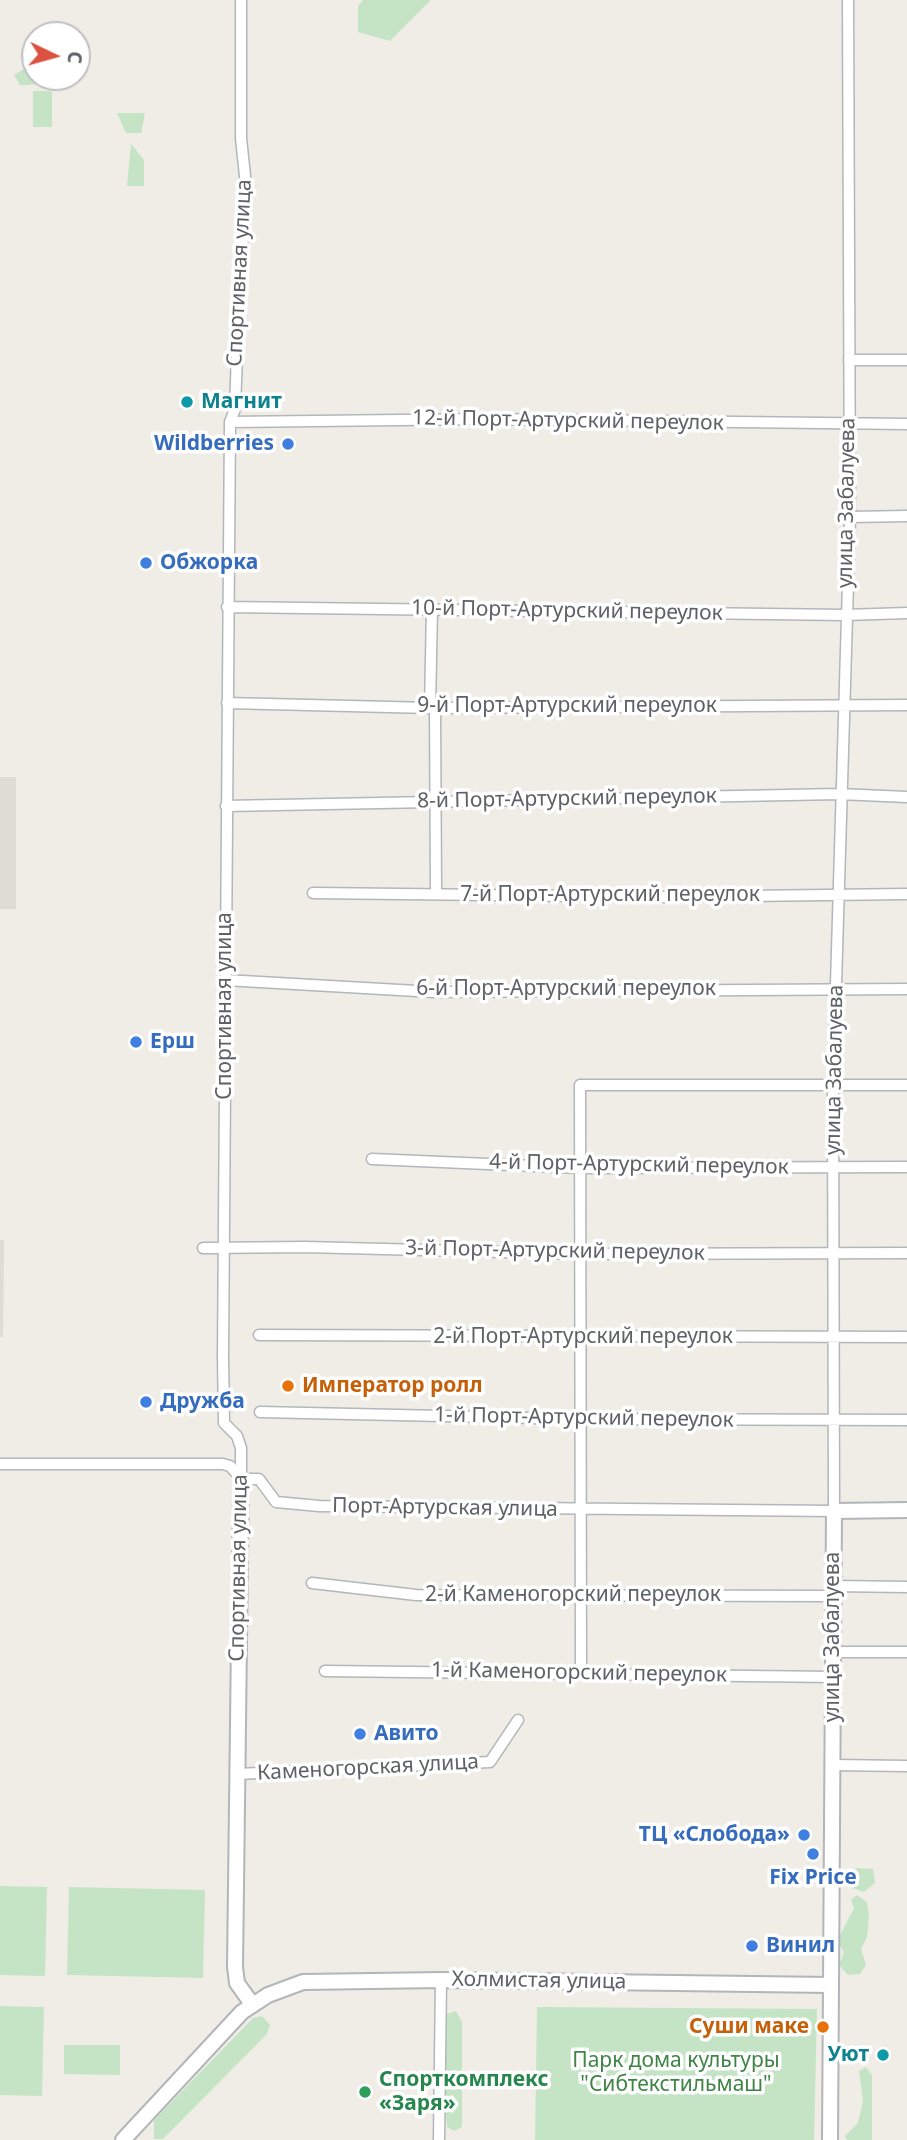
<!DOCTYPE html>
<meta charset="utf-8">
<style>
body{margin:0}
#map{position:relative;width:907px;height:2140px;overflow:hidden;background:#efede6;font-family:"Noto Sans",sans-serif}
canvas{display:block}
.north{position:absolute;left:21px;top:21px;width:70px;height:70px;box-sizing:border-box;background:#fff;border:2px solid #bfc0c1;border-radius:50%;rotate:95deg;font-size:19px;font-weight:700;line-height:28px;text-align:center;color:#5e6165}
.north::after{content:'';display:block;margin:auto;width:24px;height:32px;background:#db5340;clip-path:polygon(50% 0,100% 100%,50% 72%,0 100%)}
</style>
<div id="map">
<canvas width="907" height="2140"></canvas>
<div class="north">С</div>
</div>
<script>
const ctx = document.querySelector('canvas').getContext('2d');
ctx.lineJoin = 'round';
function fill(path, color) { ctx.fillStyle = color; ctx.fill(path, 'evenodd'); }
const poly = rows => new Path2D(rows.map(r => 'M' + r).join(''));
function trace(path, color, width, dash) { ctx.strokeStyle = color; ctx.lineWidth = width; ctx.lineCap = dash ? 'butt' : 'round'; ctx.setLineDash(dash || []); ctx.stroke(path); }
function drawText(font, color, halo, rows, align = 'center') {
  ctx.font = font + ' "Noto Sans",sans-serif'; ctx.lineWidth = 7; ctx.setLineDash([]); ctx.textBaseline = 'middle'; ctx.strokeStyle = halo; ctx.fillStyle = color; for (const [text, x, y, turn = 0] of rows) {
    ctx.save(); ctx.translate(x, y); ctx.rotate((+turn || 0) * Math.PI / 180); ctx.textAlign = isNaN(turn) ? turn : align; if (halo) ctx.strokeText(text, 0, 0); ctx.fillText(text, 0, 0); ctx.restore();
  }
}
fill(poly([
 [0,777,16,777,16,909,0,909],
 [0,1240,4,1240,3,1337,0,1337]
]), '#dedcd4');
fill(poly([
 [363,0,431,0,390,41,358,32,358,6],
 [29,66,35,77,49,77,53,84,20,85,14,75],
 [33,91,52,91,52,127,33,127],
 [117,113,145,113,141,133,126,133],
 [131,144,144,160,144,186,127,186],
 [857,1868,873,1869,875,1883,864,1892,849,1887,845,1873],
 [0,1886,47,1887,45,1976,0,1975],
 [69,1887,205,1890,203,1978,67,1975],
 [857,1895,867,1902,869,1915,867,1937,861,1949,866,1965,860,1974,848,1975,839,1965,844,1952,837,1941,854,1908,851,1900],
 [0,2006,44,2007,42,2096,0,2095],
 [537,2007,817,2009,814,2140,535,2140],
 [456,2011,462,2022,462,2127,454,2131,447,2127,446,2114,445,2022,447,2014],
 [262,2016,270,2025,267,2034,163,2139,154,2139,154,2120,253,2018],
 [64,2045,120,2045,120,2075,64,2074],
 [866,2067,872,2075,872,2140,847,2140,845,2136,858,2123,863,2101,859,2071]
]), '#c5e4c6');
const street = poly([
 [849,360,907,360],
 [230,422,483,419,907,424],
 [850,517,907,516],
 [227,607,845,615,907,613],
 [227,703,430,708,907,705],
 [435,707,436,894],
 [430,708,432,609],
 [226,806,839,794,907,797],
 [313,893,665,897,907,894],
 [225,980,434,992,907,989],
 [372,1159,580,1168,907,1167],
 [203,1248,305,1247,580,1254,907,1253],
 [259,1335,907,1337],
 [260,1412,579,1419,907,1420],
 [0,1464,223,1464,230,1466,241,1478],
 [241,1479,259,1479,276,1502,319,1506,834,1511,833,1084,850,517,848,0],
 [241,1479,241,1448,237,1436,224,1423,223,1356,230,422,235,409,240,272,247,195,241,138,241,0],
 [312,1583,416,1595,833,1596],
 [833,1586,907,1587],
 [833,1652,907,1652],
 [325,1671,833,1677],
 [581,1673,580,1085,907,1085],
 [832,1765,907,1766],
 [238,1774,490,1762,518,1720],
 [439,2140,441,1980]
]);
const secondary = poly([
 [241,1479,235,1967,237,1983,252,2004],
 [123,2140,242,2012,268,1995,303,1982,441,1980,831,1985],
 [830,2140,834,1511,907,1510]
]);
trace(street, '#b3b6ba', 13);
trace(secondary, '#b2b5b9', 18);
trace(street, '#fff', 10);
trace(secondary, '#fff', 14);
for (const [x, y, r, color] of [
 [187,402,7,"#0f9aa8"],
 [288,444,7,"#3f7fe0"],
 [146,563,7,"#3f7fe0"],
 [136,1042,7,"#3f7fe0"],
 [288,1386,7,"#e8710a"],
 [146,1402,7,"#3f7fe0"],
 [360,1734,7,"#3f7fe0"],
 [804,1835,7,"#3f7fe0"],
 [813,1854,7,"#3f7fe0"],
 [752,1946,7,"#3f7fe0"],
 [823,2027,7,"#e8710a"],
 [883,2055,7,"#0f9aa8"],
 [365,2092,7,"#2e9e5b"]
]) { const dot = new Path2D(); dot.arc(x, y, r, 0, 2 * Math.PI); ctx.fillStyle = color; ctx.fill(dot); trace(dot, '#fff', 2.5); }
drawText('21px', '#5e6165', '#fff', [
 ["Спортивная улица",240,273,-87],
 ["12-й Порт-Артурский переулок",568,421,1],
 ["улица Забалуева",847,503,-89],
 ["10-й Порт-Артурский переулок",567,611,1],
 ["9-й Порт-Артурский переулок",567,706],
 ["8-й Порт-Артурский переулок",567,799,-1],
 ["7-й Порт-Артурский переулок",610,895],
 ["6-й Порт-Артурский переулок",566,989],
 ["Спортивная улица",225,1006,-90],
 ["улица Забалуева",835,1070,-89],
 ["4-й Порт-Артурский переулок",639,1165,1],
 ["3-й Порт-Артурский переулок",555,1251,1],
 ["2-й Порт-Артурский переулок",583,1337],
 ["1-й Порт-Артурский переулок",584,1418,1],
 ["Порт-Артурская улица",445,1508,1],
 ["Спортивная улица",239,1568,-89],
 ["2-й Каменогорский переулок",573,1595],
 ["улица Забалуева",833,1637,-90],
 ["1-й Каменогорский переулок",579,1673,1],
 ["Каменогорская улица",368,1768,-3],
 ["Холмистая улица",539,1981,1]
]);
drawText('bold 21px', '#0d838f', '#fff', [
 ["Магнит",201,402],
 ["Уют",869,2055,"right"]
], 'left');
drawText('bold 21px', '#366cbe', '#fff', [
 ["Wildberries",274,444,"right"],
 ["Обжорка",160,563],
 ["Ерш",150,1042],
 ["Дружба",160,1402],
 ["Авито",374,1734],
 ["ТЦ «Слобода»",790,1835,"right"],
 ["Fix Price",813,1878,"center"],
 ["Винил",766,1946]
], 'left');
drawText('bold 21px', '#c56008', '#fff', [
 ["Император ролл",302,1386],
 ["Суши маке",809,2027,"right"]
], 'left');
drawText('21px', '#3e8444', '#fff', [
 ["Парк дома культуры",676,2061],
 ["\"Сибтекстильмаш\"",676,2085]
]);
drawText('bold 21px', '#27864d', '#fff', [
 ["Спорткомплекс",379,2080],
 ["«Заря»",379,2104]
], 'left');
</script>
